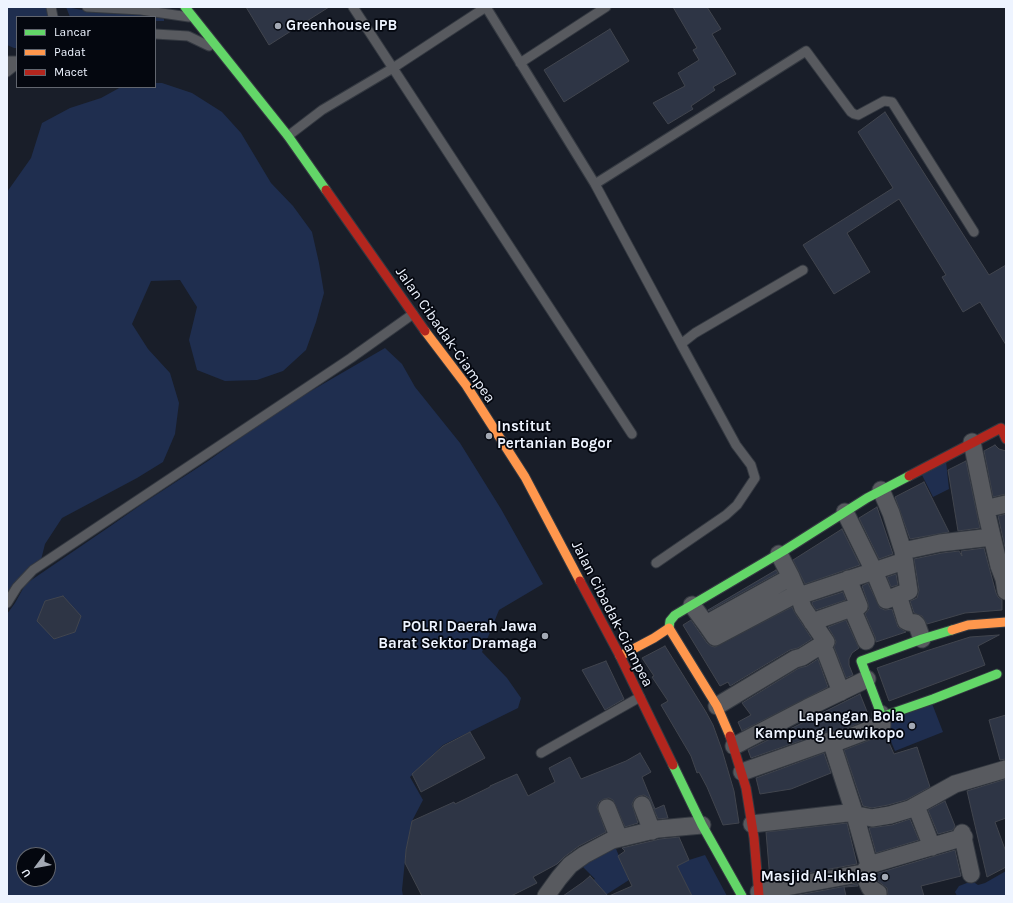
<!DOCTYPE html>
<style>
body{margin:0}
#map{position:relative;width:1013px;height:903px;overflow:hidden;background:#191e29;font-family:Karla,sans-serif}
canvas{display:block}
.frame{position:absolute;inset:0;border:8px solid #eef4ff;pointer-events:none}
.legend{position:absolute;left:16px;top:16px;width:140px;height:72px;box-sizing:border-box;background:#04070f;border:1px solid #62666f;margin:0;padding:5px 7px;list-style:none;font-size:12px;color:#eef4ff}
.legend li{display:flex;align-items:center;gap:8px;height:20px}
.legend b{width:20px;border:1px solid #62666f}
.north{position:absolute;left:16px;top:847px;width:40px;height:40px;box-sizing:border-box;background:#04070f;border:1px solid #62666f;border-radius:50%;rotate:238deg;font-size:11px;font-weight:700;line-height:16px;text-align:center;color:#eef4ff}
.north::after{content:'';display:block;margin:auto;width:14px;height:18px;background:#a3a9b4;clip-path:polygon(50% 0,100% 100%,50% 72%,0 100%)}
</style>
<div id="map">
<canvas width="1013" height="903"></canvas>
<div class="frame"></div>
<ul class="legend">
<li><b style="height:5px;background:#63d668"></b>Lancar</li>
<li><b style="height:5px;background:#ff974d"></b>Padat</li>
<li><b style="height:5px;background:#b3261e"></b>Macet</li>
</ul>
<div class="north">U</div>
</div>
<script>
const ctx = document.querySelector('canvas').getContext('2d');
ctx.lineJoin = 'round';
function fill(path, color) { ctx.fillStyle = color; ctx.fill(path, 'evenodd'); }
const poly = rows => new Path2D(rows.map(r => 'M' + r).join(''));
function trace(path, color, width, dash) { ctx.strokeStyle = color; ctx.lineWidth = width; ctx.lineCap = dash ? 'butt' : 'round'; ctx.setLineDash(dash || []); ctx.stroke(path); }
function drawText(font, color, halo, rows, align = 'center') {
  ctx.font = font + ' Karla,sans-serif'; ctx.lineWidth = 3.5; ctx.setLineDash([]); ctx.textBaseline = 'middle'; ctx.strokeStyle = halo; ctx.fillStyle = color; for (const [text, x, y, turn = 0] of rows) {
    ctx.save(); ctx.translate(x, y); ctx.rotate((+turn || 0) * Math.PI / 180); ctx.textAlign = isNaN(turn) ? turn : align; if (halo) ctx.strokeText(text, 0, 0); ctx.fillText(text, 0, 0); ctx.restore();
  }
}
fill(poly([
 [7,7,47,7,49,17,17,17,17,48,14,48,7,45],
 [66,7,99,13,164,14,164,21,155,21,155,17,70,17],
 [155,83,162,83,192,93,222,112,241,133,271,183,293,206,312,232,319,263,324,293,316,322,306,350,283,371,257,380,225,381,197,370,189,340,197,307,180,280,151,281,132,324,148,349,170,373,179,403,175,434,163,462,137,478,62,518,45,544,41,560,27,583,112,525,142,504,208,461,285,406,385,348,402,364,415,387,460,443,501,509,543,584,499,610,482,652,507,678,521,698,518,708,443,745,410,777,423,800,412,821,406,850,402,890,403,896,7,896,7,614,15,603,25,585,7,597,7,192,31,158,42,123,70,108,101,98,121,87,155,87],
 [24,855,48,855,48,879,24,879],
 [946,461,949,489,933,497,922,475],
 [931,701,943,732,895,751,882,720],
 [614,844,629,880,604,896,581,889,595,879,579,863],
 [705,855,727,896,692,896,677,866,689,860],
 [1006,871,1006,896,957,896,955,892,959,886,972,881,978,885,985,883]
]), '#1f2e4f');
const building = poly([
 [246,7,329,7,269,45,246,7],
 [673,7,707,7,721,29,712,34,736,74,713,87,715,90,691,106,693,109,668,124,653,103,685,86,678,73,699,60,693,50,697,48,673,7],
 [610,29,629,61,564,102,544,70,610,29],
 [885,112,989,275,1006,265,1006,345,980,302,963,312,942,277,946,275,899,199,847,233,870,272,834,294,803,245,893,188,858,132,885,112],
 [995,445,999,449,1006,451,1006,494,993,497,984,451,995,445],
 [966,461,980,528,958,531,948,470,966,461],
 [924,482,949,532,910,539,895,497,924,482],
 [877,507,893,554,879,559,859,518,877,507],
 [1006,514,1006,552,998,516,1006,514],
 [842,529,860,565,805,584,793,560,842,529],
 [984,548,996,593,998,597,1002,600,1002,610,965,613,927,624,922,616,914,613,910,601,917,598,919,590,914,559,942,553,959,551,962,556,961,551,984,548],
 [776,570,778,573,709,611,708,610,776,570],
 [896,574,898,585,891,587,887,577,896,574],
 [868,583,880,608,885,610,892,609,898,627,906,632,876,642,875,637,865,614,869,609,868,603,862,586,868,583],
 [843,592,846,600,816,610,812,604,812,602,843,592],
 [63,596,81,616,75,632,54,639,37,621,45,601,63,596],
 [792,607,795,613,812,639,798,648,790,650,730,686,728,682,720,686,683,625,691,620,707,643,711,646,715,647,792,607],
 [846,620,859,648,852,653,849,659,849,665,853,675,846,678,834,647,836,642,834,637,828,627,846,620],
 [999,635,978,646,985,665,889,701,877,668,926,651,970,637,999,635],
 [665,646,706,712,713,725,722,750,734,791,739,823,723,825,707,787,699,772,697,773,691,756,661,705,668,701,652,677,654,676,642,658,665,646],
 [818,659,828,687,742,731,738,722,751,715,742,703,799,668,807,666,818,659],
 [606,661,624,699,605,710,582,670,606,661],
 [860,694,870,719,837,732,829,731,751,758,748,750,860,694],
 [1006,715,1006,759,1000,760,989,720,1006,715],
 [470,732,485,758,421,792,412,774,443,746,470,732],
 [885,734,894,754,917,747,930,787,906,800,888,805,872,808,863,806,844,750,885,734],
 [640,753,651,772,642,777,655,809,664,805,668,818,658,819,649,798,644,795,639,796,635,798,632,804,638,823,625,827,613,800,609,798,604,799,599,802,597,807,606,832,579,846,564,857,557,864,533,877,537,883,511,896,422,896,405,863,406,850,412,821,454,802,455,804,490,787,490,786,517,774,528,796,555,782,549,768,570,757,581,779,626,761,640,753],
 [824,753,831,773,791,789,760,794,756,778,824,753],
 [1006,779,1006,818,995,822,1006,852,1006,867,987,877,967,791,1006,779],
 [945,801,955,826,953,830,938,834,928,810,945,801],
 [910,819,919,840,876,853,869,828,892,825,910,819],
 [847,823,857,864,770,880,766,832,847,823],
 [679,837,689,860,677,866,692,896,609,896,632,886,618,856,625,851,622,848,660,839,679,837],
 [955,850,961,876,921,886,924,896,888,896,887,888,878,881,875,874,955,850],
 [590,876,608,896,563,896,583,882,590,876],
 [857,884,858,886,844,887,846,896,793,896,857,884]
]);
fill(building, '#2e3545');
trace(building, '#41454e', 1);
const lane = poly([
 [51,7,53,17],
 [87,7,141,10,189,17],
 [353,7,632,434],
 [486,7,595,184,681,344,695,333,803,270],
 [155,34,188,36,209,46],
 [7,61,17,61],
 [520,63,606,7],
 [7,72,17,64],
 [288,136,322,110,393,68,486,7],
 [595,184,806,51,851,112,854,114,858,115,884,101,892,102,974,232],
 [656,563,726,515,737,505,755,478,751,465,736,445,681,344],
 [7,603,17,587,33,570,351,358,413,314],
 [541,753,640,697]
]);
const street = poly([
 [972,442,987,515,999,566,1004,579,1006,591],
 [993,507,1006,504],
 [845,512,874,571,886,600,909,591,903,551,891,513,881,490],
 [903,551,940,543,992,537],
 [779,554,791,577,799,596,904,561],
 [848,579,859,606,853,611,854,613,866,641],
 [898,595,906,621,908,622,915,623,917,625,922,639],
 [692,605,706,624,791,577],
 [812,622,846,610,850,609,853,611],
 [706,624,715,637,798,593],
 [821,645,826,653,841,692],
 [717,706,795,659,802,657,826,642,803,608,799,596],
 [734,746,807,708,867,679],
 [742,772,832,740],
 [642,805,652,831],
 [916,806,932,847],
 [607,808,619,838],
 [752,824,847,813,872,818,890,815,910,809,955,784,1006,769],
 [962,833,971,874],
 [869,865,855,815,832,744,882,725,881,714],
 [863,873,870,888,878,893,878,896],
 [759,892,863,873,869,865,964,837],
 [546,896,559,878,570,865,584,855,612,840,658,829,702,825]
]);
const fast = poly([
 [185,7,288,136,326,190],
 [669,628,670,621,675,615,785,550,867,498,909,476],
 [952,630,922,639,861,661,881,714,884,716,933,699,997,674],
 [673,765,702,825,742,896]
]);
const slow = poly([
 [425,331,466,385,525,477,580,581],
 [952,630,968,625,1006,622],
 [620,656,654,638,669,628,717,706,730,736]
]);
const jam = poly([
 [326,190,425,331],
 [909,476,1001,428,1006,439],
 [580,581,620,656,673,765],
 [730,736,746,788,754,838,759,896]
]);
trace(lane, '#343941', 11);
trace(street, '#343941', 19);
trace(fast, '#343941', 11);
trace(slow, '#343941', 11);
trace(jam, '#343941', 11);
trace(lane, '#585a5f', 9);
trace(street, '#585a5f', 17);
trace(fast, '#63d668', 9);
trace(slow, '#ff974d', 9);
trace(jam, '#b3261e', 9);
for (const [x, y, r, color] of [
 [278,26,4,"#a3a9b4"],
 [489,436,4,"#a3a9b4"],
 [545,636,4,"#a3a9b4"],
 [912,726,4,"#a3a9b4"],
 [885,877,4,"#a3a9b4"]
]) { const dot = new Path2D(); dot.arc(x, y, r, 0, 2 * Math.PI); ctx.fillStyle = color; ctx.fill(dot); trace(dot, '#04070f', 1.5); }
drawText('bold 15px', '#eef4ff', '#04070f', [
 ["Greenhouse IPB",286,26,"left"],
 ["Institut",497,427,"left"],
 ["Pertanian Bogor",497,444,"left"],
 ["POLRI Daerah Jawa",537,627],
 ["Barat Sektor Dramaga",537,644],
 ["Lapangan Bola",904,717],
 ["Kampung Leuwikopo",904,734],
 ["Masjid Al-Ikhlas",877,877]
], 'right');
drawText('15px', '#eef4ff', '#04070f', [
 ["Jalan Cibadak-Ciampea",445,335,55],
 ["Jalan Cibadak-Ciampea",612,614,63]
]);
</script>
